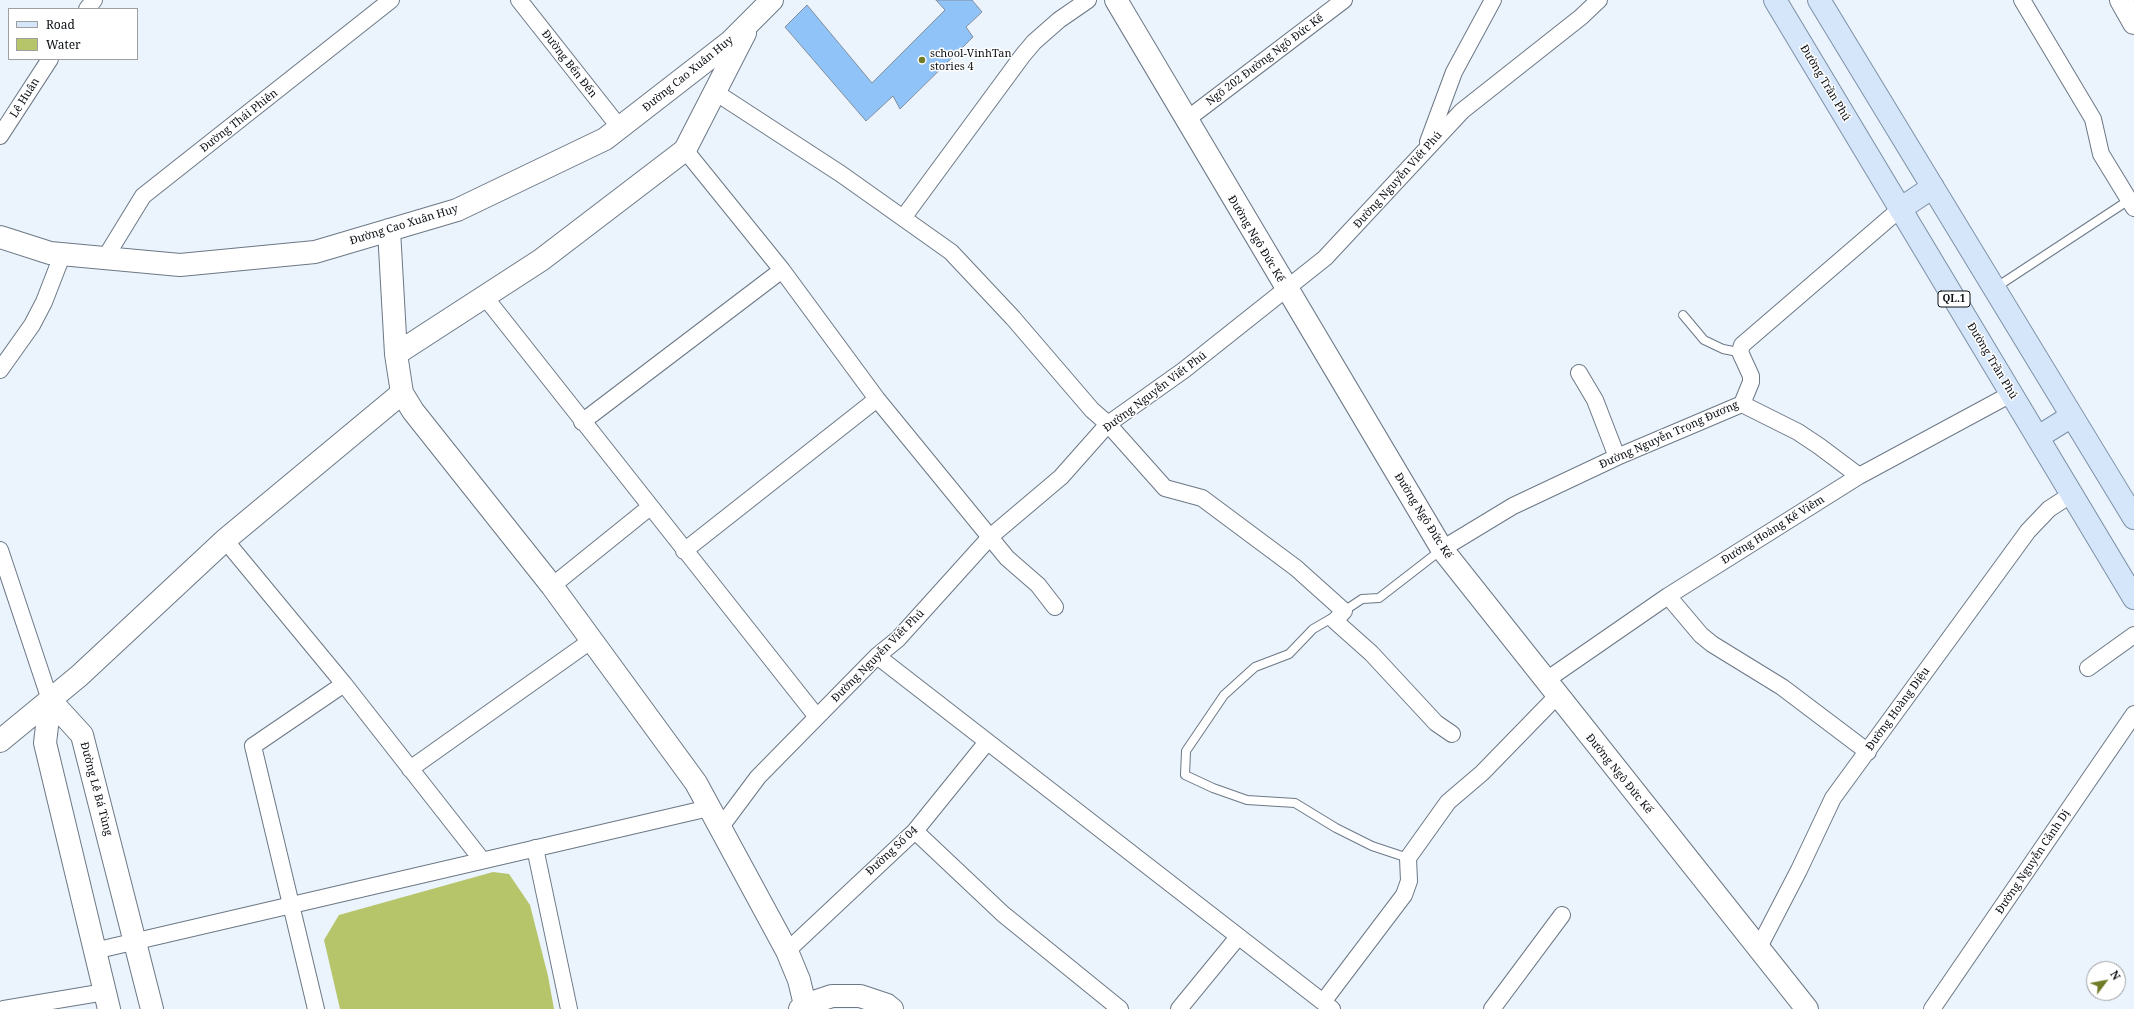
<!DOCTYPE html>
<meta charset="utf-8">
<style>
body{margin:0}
#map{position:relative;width:2134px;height:1009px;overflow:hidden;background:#ebf3fc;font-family:"Noto Serif",serif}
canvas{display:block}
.legend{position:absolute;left:8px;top:8px;width:130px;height:52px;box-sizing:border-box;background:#fff;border:1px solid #9d9fa1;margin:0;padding:5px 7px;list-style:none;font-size:12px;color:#0a0e13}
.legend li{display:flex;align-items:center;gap:8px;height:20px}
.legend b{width:20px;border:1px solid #9d9fa1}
.north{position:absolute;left:2086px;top:961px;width:40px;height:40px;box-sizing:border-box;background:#fff;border:1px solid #9d9fa1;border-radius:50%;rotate:58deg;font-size:11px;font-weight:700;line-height:16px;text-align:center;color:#0a0e13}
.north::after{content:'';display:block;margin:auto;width:14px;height:18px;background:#717c29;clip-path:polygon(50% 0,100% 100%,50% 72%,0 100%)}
</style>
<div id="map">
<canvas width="2134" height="1009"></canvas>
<ul class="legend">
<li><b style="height:5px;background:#d5e6fa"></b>Road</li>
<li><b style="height:11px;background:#b6c46a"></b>Water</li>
</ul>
<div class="north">N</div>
</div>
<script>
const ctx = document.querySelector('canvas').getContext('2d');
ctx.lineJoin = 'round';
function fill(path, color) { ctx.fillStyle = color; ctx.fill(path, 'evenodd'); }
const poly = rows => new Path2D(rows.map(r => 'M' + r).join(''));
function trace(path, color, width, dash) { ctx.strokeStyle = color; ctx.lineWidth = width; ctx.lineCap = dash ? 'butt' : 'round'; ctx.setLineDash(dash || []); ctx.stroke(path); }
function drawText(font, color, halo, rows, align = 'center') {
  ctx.font = font + ' "Noto Serif",serif'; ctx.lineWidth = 3; ctx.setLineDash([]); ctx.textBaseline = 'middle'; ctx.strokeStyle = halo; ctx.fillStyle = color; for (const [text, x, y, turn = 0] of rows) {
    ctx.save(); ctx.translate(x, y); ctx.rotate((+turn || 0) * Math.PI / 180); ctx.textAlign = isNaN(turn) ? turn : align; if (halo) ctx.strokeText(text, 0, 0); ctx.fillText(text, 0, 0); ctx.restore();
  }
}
fill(poly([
 [493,872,509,874,530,905,548,976,554,1009,340,1009,324,940,339,915]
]), '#b6c46a');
const building = poly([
 [936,0,972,0,982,12,966,27,973,37,900,109,893,96,866,121,785,27,807,5,872,83,945,10,936,0]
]);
fill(building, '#90c3f8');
trace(building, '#828e9c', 1);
const lane = poly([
 [1995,288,2129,200],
 [1683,315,1704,340,1723,349,1733,351,1740,349],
 [1408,858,1372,846,1336,828,1295,803,1247,800,1213,788,1185,775,1186,751,1224,695,1255,667,1289,654,1313,629,1344,611,1362,599,1379,598,1441,550]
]);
const street = poly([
 [519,0,620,128],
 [2022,0,2093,119,2101,154,2134,208],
 [87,9,94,0],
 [715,92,841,174,951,252,1013,318,1092,410,1108,424,1165,488,1202,498,1296,568,1344,611,1335,621,1371,653,1436,723,1452,734],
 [1186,120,1344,0],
 [0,136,50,59],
 [1428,142,1454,72,1493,0],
 [685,150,782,270,877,399,1007,558,1038,585,1055,607],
 [903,218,1023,55,1034,42,1059,20,1088,0],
 [105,258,143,196,391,0],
 [485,297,817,717],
 [0,370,32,325,44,302,63,253],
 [1579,373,1595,400,1617,457],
 [1742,404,1798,432,1819,446,1859,476],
 [582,422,782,270],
 [225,540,344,684,482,860],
 [1442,549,1513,506,1617,457,1742,404,1751,382,1751,376,1740,352,1742,345,1900,209],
 [0,550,50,700],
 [684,551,877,399],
 [552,586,650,507],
 [1668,596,1701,635,1712,644,1782,687,1868,752],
 [877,656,1332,1009],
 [2088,668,2134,635],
 [1545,681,1668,596,1859,476,2011,394],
 [410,769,592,640],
 [720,828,758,777,877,656,898,639,990,537,1061,477,1108,424,1184,370,1325,258,1462,111,1581,17,1599,0],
 [915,831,1003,914,1120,1009],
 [535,848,569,1009],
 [1758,949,1799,870,1833,798,2028,531,2049,509,2072,494],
 [94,951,709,808],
 [787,951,915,831,987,742],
 [1323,1002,1404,895,1409,881,1408,858,1448,802,1482,773,1557,696],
 [4,1009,105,992],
 [316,1009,253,746,344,684],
 [1179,1009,1238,937],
 [1492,1009,1562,915],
 [1932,1009,2134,714]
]);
const secondary = poly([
 [1116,0,1442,549,1807,1009],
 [2121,0,2134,23],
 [389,230,396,354,402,393,413,411,552,586,696,783,787,951,799,980,805,1005],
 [0,237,50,253,180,265,315,252,457,210,605,139,730,42,772,0],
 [396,354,541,260,685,150,745,33],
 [50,700,82,735,152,1009],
 [50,700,45,743,109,1009],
 [0,741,79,676,225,540,402,393],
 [800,1009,805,1005,832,996,860,996,887,1005,892,1009]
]);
const primary = poly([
 [1775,0,2134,598],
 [1819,0,2134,518],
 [1900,209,1933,187],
 [2038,437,2072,416]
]);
trace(lane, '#6c7886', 10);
trace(street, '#6c7886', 18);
trace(secondary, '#6c7886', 24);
trace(primary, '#7c90a7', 24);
trace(lane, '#fff', 8);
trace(street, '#fff', 16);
trace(secondary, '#fff', 22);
trace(primary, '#d5e6fa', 22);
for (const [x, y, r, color] of [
 [922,60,4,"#717c29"]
]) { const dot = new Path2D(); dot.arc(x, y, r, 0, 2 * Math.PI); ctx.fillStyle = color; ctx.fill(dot); trace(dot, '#fff', 1.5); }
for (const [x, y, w] of [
 [1954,299,32]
]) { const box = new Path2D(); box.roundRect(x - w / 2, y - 8, w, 16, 3); ctx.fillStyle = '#fff'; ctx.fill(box); trace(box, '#0a0e13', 1); }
drawText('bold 10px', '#0a0e13', null, [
 ["QL.1",1954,299]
]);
drawText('11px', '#0a0e13', '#fff', [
 ["school-VinhTan",930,54],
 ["stories 4",930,67]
], 'left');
drawText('11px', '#0a0e13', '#fff', [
 ["Ngõ 202 Đường Ngô Đức Kế",1265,60,-37],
 ["Đường Bến Đến",569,64,52],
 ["Đường Cao Xuân Huy",688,74,-39],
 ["Đường Trần Phú",1825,83,59],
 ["Lê Huân",25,98,-58],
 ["Đường Thái Phiên",239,121,-38],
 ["Đường Nguyễn Viết Phú",1398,180,-48],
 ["Đường Cao Xuân Huy",404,225,-17],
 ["Đường Ngô Đức Kế",1256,239,59],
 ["Đường Trần Phú",1992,361,59],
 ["Đường Nguyễn Viết Phú",1155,392,-37],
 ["Đường Nguyễn Trọng Đương",1669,435,-24],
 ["Đường Ngô Đức Kế",1423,516,58],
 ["Đường Hoàng Kế Viêm",1773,530,-32],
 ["Đường Nguyễn Viết Phú",878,656,-45],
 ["Đường Hoàng Diệu",1898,709,-54],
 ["Đường Ngô Đức Kế",1619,774,51],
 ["Đường Lê Bá Tùng",96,789,75],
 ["Đường Số 04",892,851,-43],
 ["Đường Nguyễn Cảnh Dị",2033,862,-56]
]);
</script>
